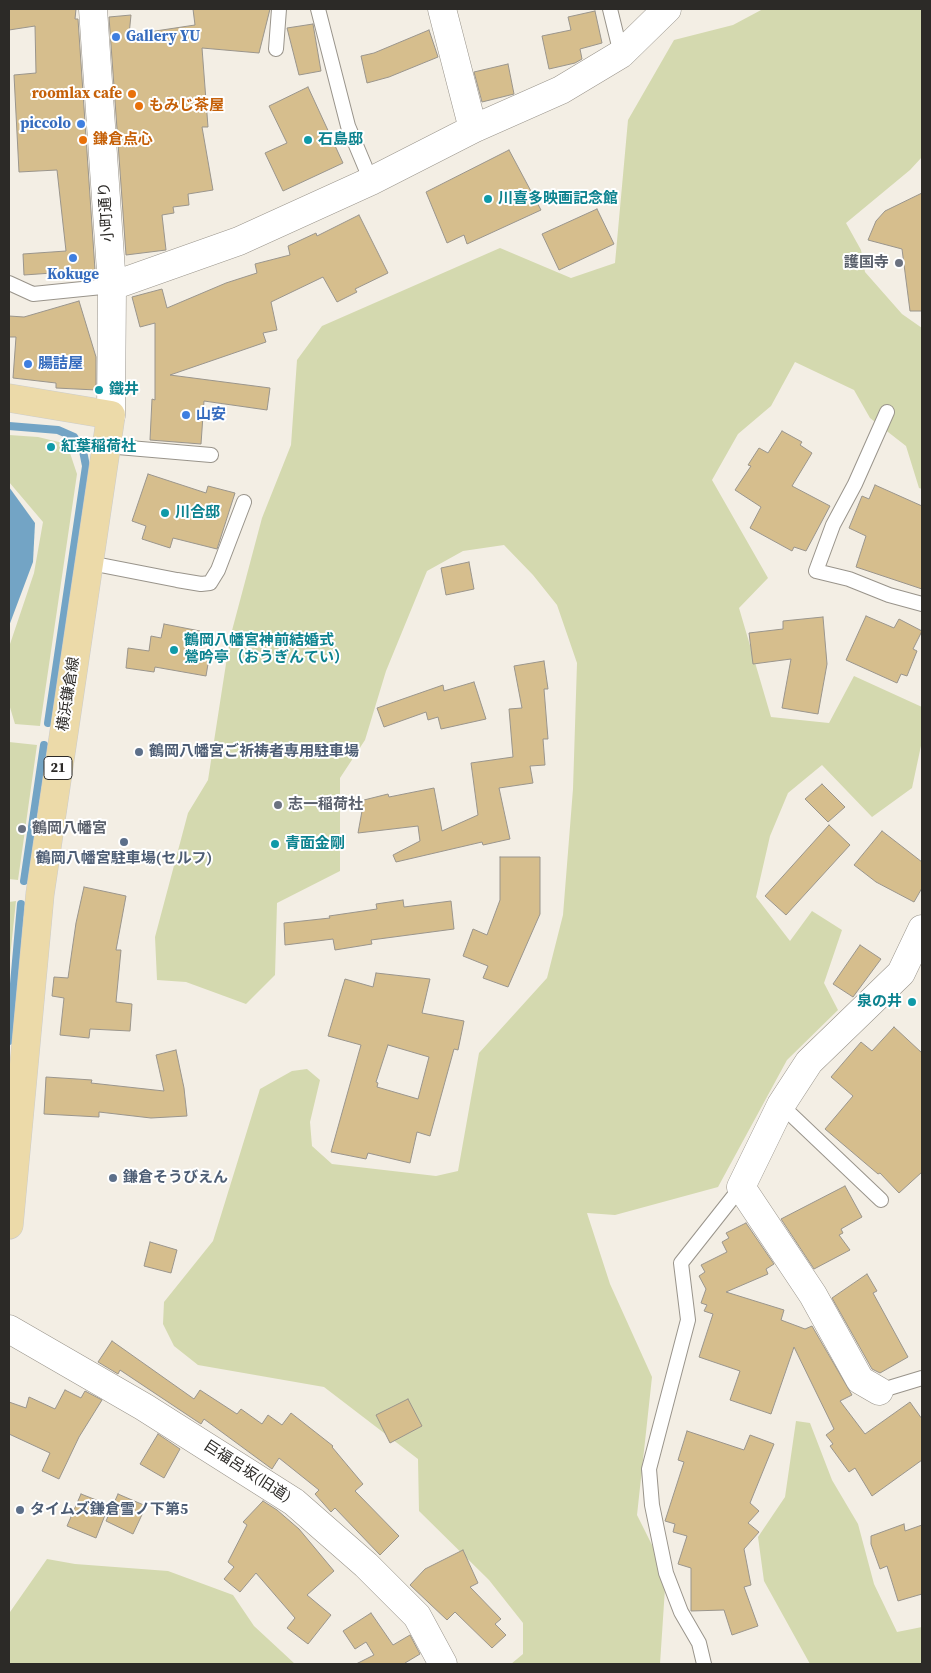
<!DOCTYPE html>
<meta charset="utf-8">
<style>
body{margin:0}
#map{position:relative;width:931px;height:1673px;overflow:hidden;background:#f3eee4;font-family:"Source Serif 4",serif}
canvas{display:block}
.frame{position:absolute;inset:0;border:10px solid #2c2a27;pointer-events:none}
</style>
<div id="map">
<canvas width="931" height="1673"></canvas>
<div class="frame"></div>
</div>
<script>
const ctx = document.querySelector('canvas').getContext('2d');
ctx.lineJoin = 'round';
function fill(path, color) { ctx.fillStyle = color; ctx.fill(path, 'evenodd'); }
const poly = rows => new Path2D(rows.map(r => 'M' + r).join(''));
function trace(path, color, width, dash) { ctx.strokeStyle = color; ctx.lineWidth = width; ctx.lineCap = dash ? 'butt' : 'round'; ctx.setLineDash(dash || []); ctx.stroke(path); }
function drawText(font, color, halo, rows, align = 'center') {
  ctx.font = font + ' "Source Serif 4","Noto Sans JP",serif'; ctx.lineWidth = 4; ctx.setLineDash([]); ctx.textBaseline = 'middle'; ctx.strokeStyle = halo; ctx.fillStyle = color; for (const [text, x, y, turn = 0] of rows) {
    ctx.save(); ctx.translate(x, y); ctx.rotate((+turn || 0) * Math.PI / 180); ctx.textAlign = isNaN(turn) ? turn : align; if (halo) ctx.strokeText(text, 0, 0); ctx.fillText(text, 0, 0); ctx.restore();
  }
}
fill(poly([
 [763,9,922,9,922,157,910,170,846,223,861,250,865,272,902,314,922,328,922,489,919,488,906,446,870,418,854,390,795,362,771,406,738,434,712,480,768,578,739,608,771,717,829,723,854,676,922,707,922,741,912,788,872,817,822,765,788,793,770,836,756,897,790,941,812,911,842,930,824,983,838,1010,787,1060,718,1187,615,1215,587,1213,610,1284,652,1377,637,1515,666,1573,660,1664,511,1664,523,1654,523,1623,489,1580,419,1511,418,1459,324,1387,198,1365,174,1346,163,1324,164,1302,213,1241,260,1089,292,1071,307,1069,320,1080,310,1122,312,1146,332,1164,436,1176,458,1171,479,1053,547,978,563,915,573,789,577,663,557,605,533,575,504,545,463,551,427,571,386,671,365,740,340,778,340,871,277,903,275,975,246,1004,186,982,157,980,155,937,188,813,208,780,230,638,262,518,291,445,297,360,322,326,500,248,571,278,615,263,628,120,674,40,733,25],
 [9,435,38,437,67,444,77,474,40,726,15,724,9,704,9,647,34,573,43,522,9,482],
 [9,742,37,745,18,880,9,879],
 [16,901,9,967,9,902],
 [796,1421,810,1423,832,1480,858,1524,874,1584,897,1632,922,1627,922,1664,810,1664,764,1581,758,1537,785,1497],
 [47,1559,75,1564,168,1571,233,1595,254,1626,295,1664,9,1664,10,1612]
]), '#d4d9af');
fill(poly([
 [9,487,35,523,33,562,9,626]
]), '#73a4c5');
trace(poly([
 [9,426,58,430,74,437,83,451,86,466,48,723],
 [24,881,44,745],
 [9,1041,21,904]
]), '#73a4c5', 8);
const building = poly([
 [9,9,76,9,75,19,78,19,95,270,24,275,23,254,66,251,57,170,19,172,14,75,36,73,35,26,9,30,9,9],
 [193,9,270,9,259,53,202,48,208,127,202,127,213,190,188,194,189,205,173,207,174,213,162,215,166,250,126,255,109,17,131,15,129,35,195,25,193,9],
 [595,11,602,43,580,49,582,59,575,63,549,69,542,36,571,30,568,17,595,11],
 [313,24,321,71,299,75,287,28,313,24],
 [429,30,438,57,389,77,367,83,361,56,374,53,429,30],
 [508,64,514,94,482,102,474,72,508,64],
 [308,87,343,163,283,191,265,153,287,143,269,106,308,87],
 [509,150,541,210,467,244,464,235,447,243,426,192,509,150],
 [922,193,922,311,910,311,902,249,868,240,876,221,885,211,922,193],
 [597,209,614,244,559,270,542,234,597,209],
 [359,215,388,273,355,289,357,292,337,302,323,277,271,302,277,330,263,333,266,342,170,375,270,388,267,410,204,401,201,444,150,440,152,399,155,400,155,323,140,327,132,297,162,289,167,308,226,283,257,273,255,264,290,255,288,246,316,233,317,236,359,215],
 [79,301,96,357,96,390,56,388,56,383,13,378,16,337,9,337,9,316,24,317,79,301],
 [782,431,802,442,800,445,812,453,792,486,830,506,806,551,794,547,792,551,750,528,761,507,735,490,751,466,748,465,759,448,768,453,782,431],
 [148,474,206,493,208,486,235,493,217,549,173,538,170,548,142,539,146,526,132,521,148,474],
 [875,485,922,506,922,589,856,567,866,536,849,528,862,496,869,499,875,485],
 [469,562,474,589,446,595,441,568,469,562],
 [866,616,894,628,899,619,922,631,913,649,917,651,907,676,901,674,897,683,846,660,866,616],
 [823,617,827,664,818,714,782,708,791,659,753,664,749,633,783,629,783,621,823,617],
 [164,624,200,631,196,650,210,652,206,676,155,667,154,672,126,668,128,648,149,651,151,636,161,638,164,624],
 [544,661,548,689,544,689,548,739,543,739,545,765,530,766,533,783,499,788,510,839,483,845,482,842,396,862,393,855,420,841,418,826,358,833,364,800,388,794,389,797,434,788,442,831,478,815,471,763,513,757,509,709,522,708,514,666,544,661],
 [474,682,486,719,441,729,438,717,428,720,426,712,384,727,377,708,443,685,444,691,474,682],
 [822,784,845,807,828,822,805,799,822,784],
 [829,825,850,845,786,915,765,896,829,825],
 [882,831,922,862,922,888,914,902,876,882,854,865,882,831],
 [500,857,540,857,540,914,508,987,483,978,488,966,463,956,473,929,487,935,500,900,500,857],
 [84,887,126,896,116,950,121,950,116,1002,132,1004,130,1031,90,1029,89,1038,60,1035,64,998,52,996,54,977,68,978,76,923,84,887],
 [403,900,404,907,451,901,454,929,371,940,372,944,335,950,333,939,285,945,284,923,330,918,329,916,377,909,376,904,403,900],
 [860,945,881,959,853,997,833,984,860,945],
 [376,973,430,979,422,1013,464,1021,458,1050,454,1049,430,1136,417,1132,410,1163,368,1153,366,1159,331,1152,361,1045,328,1036,345,979,373,987,376,973],
 [388,1045,429,1057,418,1099,377,1087,378,1083,376,1082,388,1045],
 [894,1027,922,1053,922,1172,899,1193,880,1173,878,1174,825,1129,853,1096,831,1077,861,1042,872,1051,894,1027],
 [176,1050,184,1088,187,1116,151,1118,99,1112,99,1117,44,1114,46,1077,92,1080,91,1083,164,1091,156,1055,176,1050],
 [845,1186,862,1217,841,1229,843,1233,839,1235,850,1250,814,1269,781,1219,845,1186],
 [746,1223,774,1264,766,1269,768,1274,726,1292,784,1310,781,1320,805,1329,812,1326,852,1395,840,1401,865,1434,910,1402,922,1419,922,1460,872,1496,855,1468,849,1472,830,1446,833,1444,826,1435,834,1429,794,1347,771,1414,730,1400,740,1371,699,1357,713,1314,704,1311,707,1305,701,1303,706,1289,699,1276,705,1272,701,1265,727,1252,722,1242,729,1238,726,1233,746,1223],
 [150,1242,177,1250,171,1273,144,1266,150,1242],
 [867,1274,877,1291,873,1293,908,1357,880,1373,872,1369,832,1298,867,1274],
 [112,1341,194,1399,200,1390,237,1414,241,1409,262,1424,268,1415,282,1425,291,1413,333,1446,332,1447,363,1484,355,1491,399,1536,380,1555,335,1508,331,1512,315,1494,319,1490,279,1458,272,1469,204,1419,201,1424,120,1370,118,1374,98,1362,112,1341],
 [65,1390,81,1398,85,1391,102,1400,79,1437,59,1479,42,1471,50,1453,9,1434,9,1402,26,1408,29,1397,55,1409,65,1390],
 [408,1399,422,1426,390,1443,376,1415,408,1399],
 [687,1431,744,1450,750,1435,774,1444,750,1503,759,1511,748,1523,759,1532,744,1549,751,1585,744,1587,758,1626,732,1635,724,1610,691,1611,691,1568,678,1564,687,1536,673,1532,675,1524,665,1521,684,1462,678,1460,687,1431],
 [158,1434,180,1449,164,1478,140,1464,158,1434],
 [81,1494,109,1505,96,1538,67,1526,81,1494],
 [118,1494,146,1506,133,1534,106,1521,118,1494],
 [263,1501,277,1510,299,1529,334,1571,307,1595,331,1615,308,1644,287,1628,295,1618,256,1573,240,1592,224,1579,234,1567,228,1562,247,1525,243,1522,263,1501],
 [904,1524,905,1531,922,1525,922,1594,898,1601,887,1566,880,1569,871,1544,871,1536,904,1524],
 [463,1550,478,1583,470,1587,501,1619,495,1624,506,1635,492,1648,455,1612,447,1620,410,1585,425,1569,463,1550],
 [371,1613,393,1645,410,1635,420,1654,405,1663,406,1664,356,1664,374,1655,366,1642,355,1649,343,1631,371,1613]
]);
fill(building, '#d6be8d');
trace(building, '#9a958c', 1);
const service = poly([
 [318,9,348,126,371,181],
 [610,9,621,54],
 [276,49,279,9],
 [9,283,33,294,112,286],
 [887,412,855,484,833,525,816,571,849,579,889,595,922,604],
 [106,446,211,455],
 [90,563,177,580,201,584,210,583,218,570,244,502],
 [781,1105,881,1200],
 [879,1391,922,1378],
 [704,1664,699,1643,681,1612,666,1573,652,1505,649,1469,688,1320,681,1263,741,1187]
]);
const minor = poly([
 [93,9,112,286,111,415],
 [442,9,473,129],
 [112,286,239,241,371,181,473,129,561,90,621,54,667,9],
 [9,1329,144,1407,294,1502,366,1565,417,1616,443,1664],
 [879,1391,860,1380,813,1295,741,1187,781,1105,809,1062,901,973,922,929]
]);
const primary = poly([
 [9,398,111,415,40,894,9,1225]
]);
trace(service, '#99948b', 16);
trace(minor, '#99948b', 29);
trace(primary, '#cccccb', 29);
trace(service, '#fff', 14);
trace(minor, '#fff', 28);
trace(primary, '#ecdaa9', 28);
for (const [x, y, r, color] of [
 [116,37,5,"#3f7fe0"],
 [132,94,5,"#e8710a"],
 [139,106,5,"#e8710a"],
 [81,124,5,"#3f7fe0"],
 [83,140,5,"#e8710a"],
 [308,140,5,"#0f9aa8"],
 [488,199,5,"#0f9aa8"],
 [73,258,5,"#3f7fe0"],
 [899,263,5,"#6b7280"],
 [28,364,5,"#3f7fe0"],
 [99,390,5,"#0f9aa8"],
 [186,415,5,"#3f7fe0"],
 [51,447,5,"#0f9aa8"],
 [165,513,5,"#0f9aa8"],
 [174,650,5,"#0f9aa8"],
 [139,752,5,"#5c6f8a"],
 [278,805,5,"#6b7280"],
 [22,829,5,"#6b7280"],
 [124,842,5,"#5c6f8a"],
 [275,844,5,"#0f9aa8"],
 [912,1002,5,"#0f9aa8"],
 [113,1178,5,"#5c6f8a"],
 [20,1510,5,"#5c6f8a"]
]) { const dot = new Path2D(); dot.arc(x, y, r, 0, 2 * Math.PI); ctx.fillStyle = color; ctx.fill(dot); trace(dot, '#fff', 2); }
for (const [x, y, w] of [
 [58,768,28]
]) { const box = new Path2D(); box.roundRect(x - w / 2, y - 11.5, w, 23, 4); ctx.fillStyle = '#fff'; ctx.fill(box); trace(box, '#2c2a27', 1); }
drawText('bold 14px', '#2c2a27', null, [
 ["21",58,768]
]);
drawText('bold 15px', '#366cbe', '#fff', [
 ["Gallery YU",126,37],
 ["piccolo",71,124,"right"],
 ["Kokuge",73,275,"center"],
 ["腸詰屋",38,364],
 ["山安",196,415]
], 'left');
drawText('bold 15px', '#c56008', '#fff', [
 ["roomlax cafe",122,94,"right"],
 ["もみじ茶屋",149,106],
 ["鎌倉点心",93,140]
], 'left');
drawText('bold 15px', '#0d838f', '#fff', [
 ["石島邸",318,140],
 ["川喜多映画記念館",498,199],
 ["鐵井",109,390],
 ["紅葉稲荷社",61,447],
 ["川合邸",175,513],
 ["鶴岡八幡宮神前結婚式",184,641],
 ["鶯吟亭（おうぎんてい）",184,658],
 ["青面金剛",285,844],
 ["泉の井",902,1002,"right"]
], 'left');
drawText('15px', '#2c2a27', '#fff', [
 ["小町通り",107,212,-94],
 ["横浜鎌倉線",69,694,-81],
 ["巨福呂坂(旧道)",247,1472,33]
]);
drawText('bold 15px', '#5b616d', '#fff', [
 ["護国寺",889,263,"right"],
 ["志一稲荷社",288,805],
 ["鶴岡八幡宮",32,829]
], 'left');
drawText('bold 15px', '#4e5e75', '#fff', [
 ["鶴岡八幡宮ご祈祷者専用駐車場",149,752],
 ["鶴岡八幡宮駐車場(セルフ)",124,859,"center"],
 ["鎌倉そうびえん",123,1178],
 ["タイムズ鎌倉雪ノ下第5",30,1510]
], 'left');
</script>
